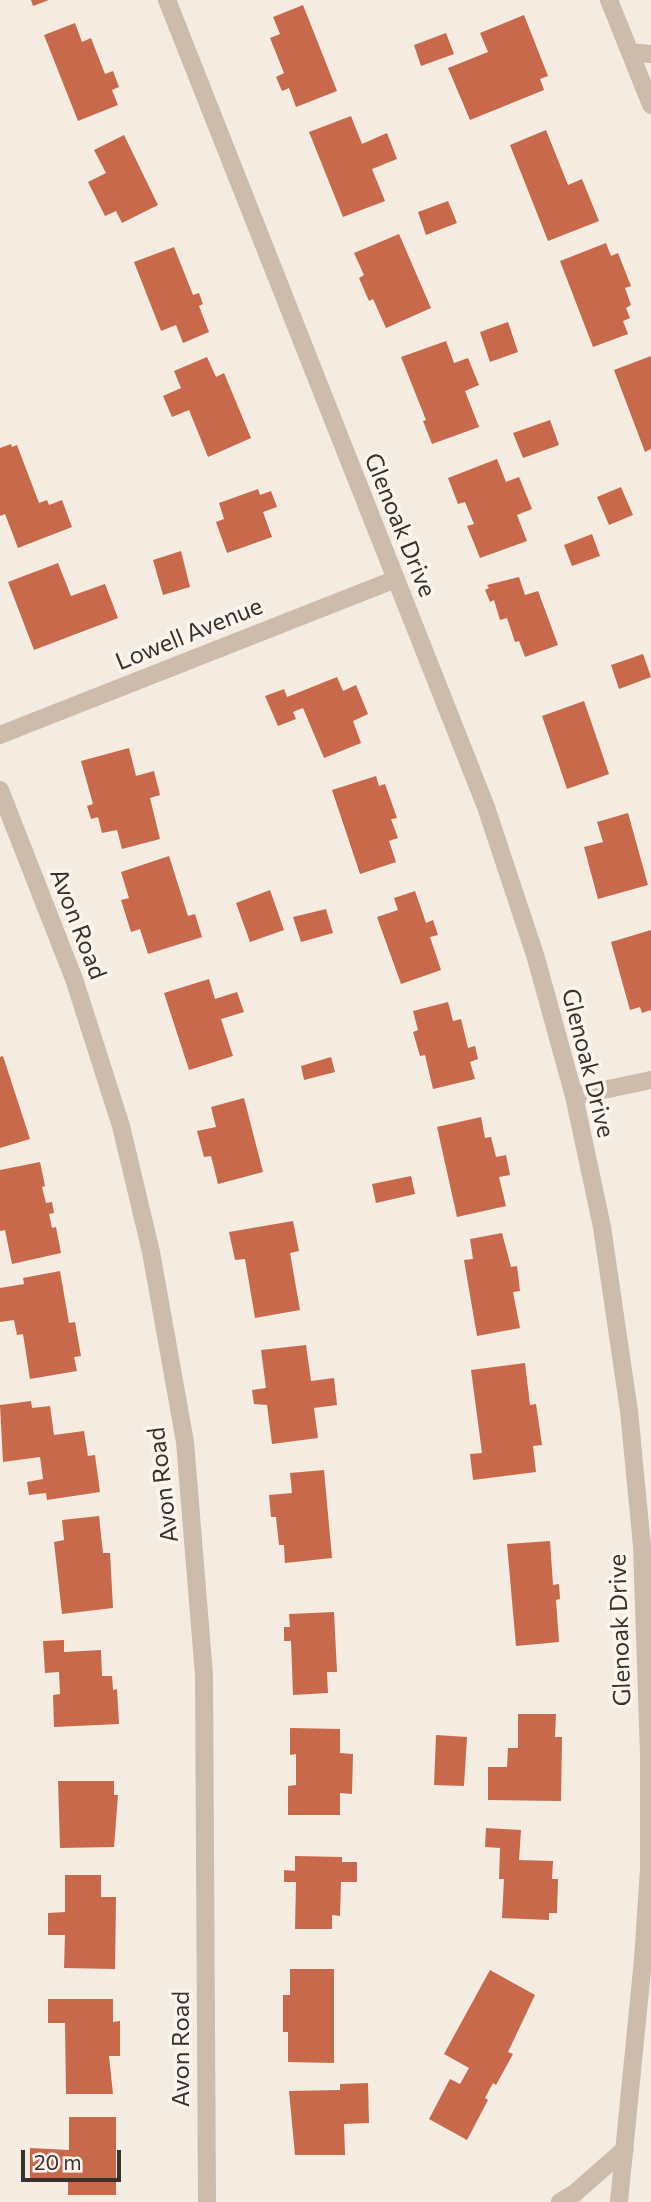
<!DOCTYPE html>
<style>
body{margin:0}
#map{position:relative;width:651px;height:2202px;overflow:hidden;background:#f4ebe1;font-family:Commissioner,sans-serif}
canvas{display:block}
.scale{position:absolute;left:21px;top:2150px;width:100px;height:32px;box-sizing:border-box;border:4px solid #3b302b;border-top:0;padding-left:9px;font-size:21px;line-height:24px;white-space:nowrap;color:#3b302b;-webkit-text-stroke:5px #fbf5ee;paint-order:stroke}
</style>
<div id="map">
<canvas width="651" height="2202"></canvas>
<div class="scale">20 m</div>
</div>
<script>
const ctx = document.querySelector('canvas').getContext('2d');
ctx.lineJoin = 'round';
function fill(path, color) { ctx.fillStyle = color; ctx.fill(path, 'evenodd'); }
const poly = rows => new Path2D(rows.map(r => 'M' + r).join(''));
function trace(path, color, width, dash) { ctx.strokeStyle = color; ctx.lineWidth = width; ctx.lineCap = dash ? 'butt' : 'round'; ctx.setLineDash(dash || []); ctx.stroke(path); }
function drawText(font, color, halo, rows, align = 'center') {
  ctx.font = font + ' Commissioner,sans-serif'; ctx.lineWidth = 7; ctx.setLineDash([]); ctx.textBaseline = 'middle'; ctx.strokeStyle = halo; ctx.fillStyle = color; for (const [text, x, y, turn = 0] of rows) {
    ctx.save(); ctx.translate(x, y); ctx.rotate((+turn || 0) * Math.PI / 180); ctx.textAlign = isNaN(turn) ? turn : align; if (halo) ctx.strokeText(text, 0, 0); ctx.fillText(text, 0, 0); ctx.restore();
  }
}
fill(poly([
 [31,0,49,0,33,6],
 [303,5,337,91,296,107,289,88,282,91,276,77,284,73,270,38,280,34,273,17],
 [524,15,548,76,540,79,544,90,470,120,448,68,488,52,480,33],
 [75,23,82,42,91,38,105,74,113,71,119,87,112,90,118,105,78,121,44,35],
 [446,33,454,54,421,66,414,45],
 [351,116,362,144,387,133,397,159,372,169,385,201,343,217,309,132],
 [546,130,568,185,582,179,599,221,548,241,510,145],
 [124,135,158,205,122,223,116,211,105,216,88,182,106,173,94,150],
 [448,201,457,223,426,235,418,212],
 [399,234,431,308,386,328,373,299,369,301,359,278,364,275,354,253],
 [606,243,611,256,618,253,631,286,625,288,631,305,626,308,630,318,623,321,628,334,593,347,560,261],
 [174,247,193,295,199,293,203,304,199,306,209,332,183,343,176,325,161,331,134,262],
 [508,322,518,352,490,362,480,332],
 [446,341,454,363,468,358,479,385,465,391,479,427,432,444,423,421,426,420,401,357],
 [651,356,651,449,645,452,614,370],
 [207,357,216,377,224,373,251,438,208,457,189,410,172,417,163,396,181,388,174,371],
 [550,420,559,445,523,458,513,433],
 [11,444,12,447,17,445,39,503,47,500,49,505,62,500,72,527,18,548,5,514,0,516,0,448],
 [497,459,506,482,519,477,532,509,517,515,527,541,480,558,467,526,474,524,465,502,458,504,448,478],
 [621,487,633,515,609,525,597,497],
 [258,489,260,495,271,491,277,507,263,512,272,537,227,553,216,522,224,519,219,503],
 [592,534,600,556,572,566,564,545],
 [181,551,190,587,163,595,153,560],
 [58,563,71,596,105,584,118,618,34,650,8,582],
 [519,577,525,595,538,591,558,645,525,657,519,641,515,642,507,618,500,620,494,600,490,602,485,590,489,588,487,585],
 [643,654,651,677,619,689,611,665],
 [337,677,343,691,356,685,368,714,353,721,361,743,324,758,303,708,293,712,296,719,278,726,265,696,284,689,287,697],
 [584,701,609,774,567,789,542,716],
 [129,748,136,776,154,771,160,795,150,798,160,839,122,849,117,830,102,833,98,817,91,819,87,806,93,804,81,761],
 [376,776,379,786,385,784,397,818,391,819,398,838,389,841,396,862,360,874,332,790],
 [628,813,648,885,598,899,584,847,603,842,597,822],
 [169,856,188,916,195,914,202,937,148,954,140,929,131,932,121,900,129,898,121,872],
 [270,890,284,930,250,942,236,903],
 [415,891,426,923,433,920,438,935,430,937,441,970,401,984,377,917,398,910,394,898],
 [326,909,333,933,301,942,293,917],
 [651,930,651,1010,642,1013,640,1007,630,1010,611,942],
 [209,979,215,999,237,992,244,1012,221,1019,233,1056,189,1070,164,993],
 [448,1002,453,1021,461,1019,468,1048,475,1046,478,1059,470,1062,475,1079,433,1089,425,1055,420,1056,413,1032,418,1030,413,1011],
 [3,1056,30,1139,0,1148,0,1057],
 [331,1057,335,1072,304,1080,301,1066],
 [244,1098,263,1172,218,1184,211,1156,204,1157,197,1131,216,1127,211,1107],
 [481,1117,485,1138,491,1137,496,1157,506,1155,510,1175,499,1177,506,1206,457,1217,437,1127],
 [40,1162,45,1186,42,1187,46,1203,52,1202,54,1213,49,1214,52,1228,56,1227,61,1253,12,1264,5,1230,0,1231,0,1170],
 [411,1176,415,1194,376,1203,372,1184],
 [293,1221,299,1251,290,1253,300,1310,255,1318,245,1259,235,1260,229,1232],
 [502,1233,511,1267,517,1266,520,1291,513,1292,520,1328,477,1336,464,1260,473,1259,470,1239],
 [60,1271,69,1323,75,1322,81,1356,74,1357,77,1371,30,1379,23,1334,17,1335,14,1320,0,1322,0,1288,24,1284,23,1278],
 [306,1345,311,1381,334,1378,337,1405,314,1408,318,1438,272,1444,267,1405,254,1404,252,1390,266,1388,261,1350],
 [525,1363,530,1405,536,1404,542,1445,533,1446,536,1472,473,1480,470,1454,482,1453,471,1370],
 [31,1401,32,1408,50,1406,54,1435,84,1431,88,1456,95,1455,100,1492,47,1500,46,1493,29,1495,27,1482,43,1479,40,1457,3,1462,0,1405],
 [324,1470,332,1558,285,1563,284,1545,279,1545,276,1517,271,1517,269,1495,292,1493,290,1473],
 [99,1516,103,1553,110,1553,113,1608,62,1614,54,1542,64,1540,62,1520],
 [550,1541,553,1585,559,1584,560,1599,556,1600,559,1642,516,1646,507,1544],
 [334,1612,337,1672,327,1672,328,1693,293,1695,291,1641,284,1641,284,1627,290,1627,289,1614],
 [64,1640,64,1652,101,1650,102,1676,112,1676,113,1690,117,1689,119,1724,54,1727,53,1695,60,1694,59,1672,45,1673,43,1641],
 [518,1714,556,1714,555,1737,562,1737,561,1801,488,1800,488,1767,507,1767,508,1748,518,1748],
 [290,1728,340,1729,340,1753,353,1754,352,1794,340,1793,340,1815,288,1815,288,1786,296,1785,296,1754,290,1755],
 [436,1735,467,1737,464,1786,434,1785],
 [58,1781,114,1781,114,1795,118,1795,114,1847,60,1848],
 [486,1828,521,1830,519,1860,553,1861,552,1879,558,1879,557,1913,549,1913,549,1920,502,1918,504,1879,499,1879,500,1848,485,1847],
 [295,1856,342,1857,342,1862,357,1862,357,1882,341,1882,340,1916,332,1915,332,1929,295,1929,296,1882,284,1882,284,1870,295,1871],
 [65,1875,101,1875,101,1897,116,1897,115,1969,64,1968,65,1935,48,1935,48,1913,65,1912],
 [290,1969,334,1969,334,2063,288,2062,288,2032,283,2032,283,1995,290,1995],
 [490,1970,535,1995,508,2052,513,2054,496,2085,493,2083,485,2098,488,2100,467,2140,429,2119,450,2079,460,2084,469,2068,444,2054],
 [48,1999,113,1999,113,2022,120,2021,120,2056,109,2056,113,2094,66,2094,65,2023,48,2023],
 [368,2083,369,2123,344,2124,345,2155,295,2155,289,2091,340,2090,340,2084],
 [69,2117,116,2117,116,2195,68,2195,68,2180,30,2182,30,2148,69,2150]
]), '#c8694b');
trace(poly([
 [167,0,486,807,536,958,574,1096,602,1227,629,1411,642,1546,649,1754,649,1869,643,1960,619,2202],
 [609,0,651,105],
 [630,52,651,54],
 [0,735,396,579],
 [0,790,74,979,121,1126,151,1252,185,1442,204,1675,207,2202],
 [574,1096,651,1080],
 [560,2202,575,2193,625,2149]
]), '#cdbbac', 18);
drawText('24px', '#3b302b', '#fbf5ee', [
 ["Glenoak Drive",400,525,68],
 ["Lowell Avenue",189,634,-22],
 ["Avon Road",78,924,69],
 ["Glenoak Drive",588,1063,76],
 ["Avon Road",163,1485,-97],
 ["Glenoak Drive",620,1630,-92],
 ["Avon Road",181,2049,-90]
]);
</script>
